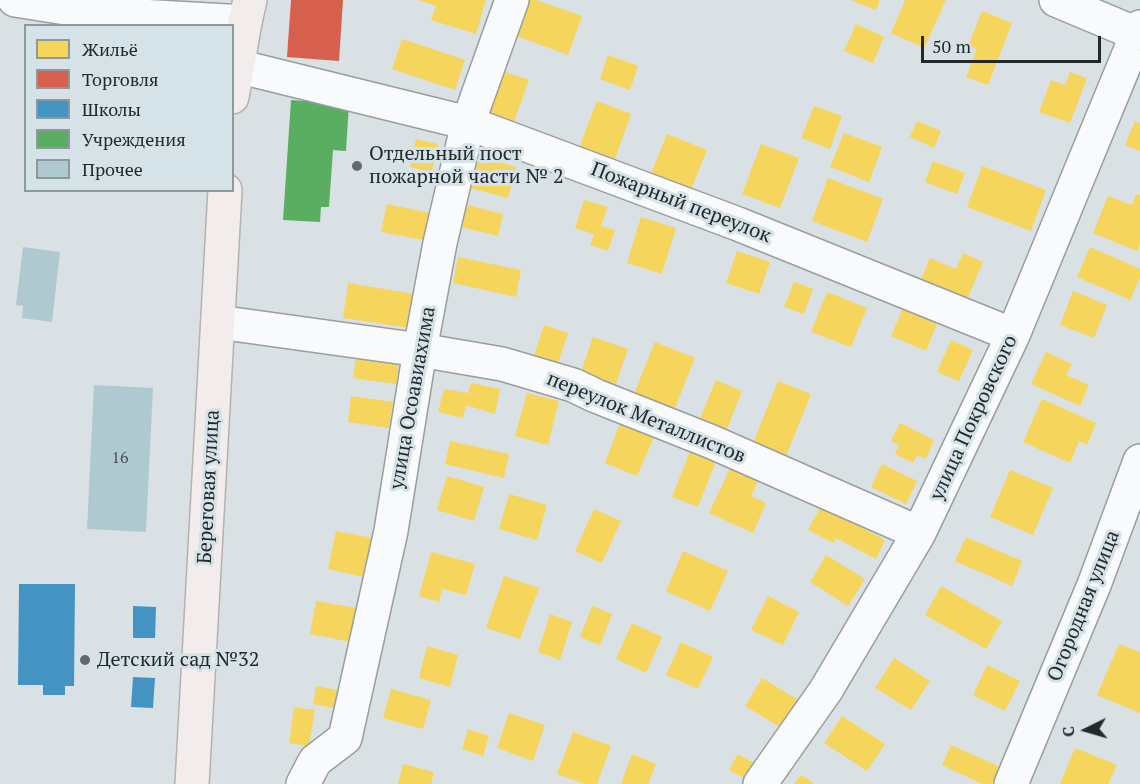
<!DOCTYPE html>
<meta charset="utf-8">
<style>
body{margin:0}
#map{position:relative;width:1140px;height:784px;overflow:hidden;background:#d9e1e4;font-family:"PT Serif",serif}
canvas{display:block}
.legend{position:absolute;left:24px;top:24px;width:210px;height:168px;box-sizing:border-box;background:#d5e3e8;border:2px solid #8e999c;margin:0;padding:8px 10px;list-style:none;font-size:18px;color:#23292a}
.legend li{display:flex;align-items:center;gap:12px;height:30px}
.legend b{width:30px;border:2px solid #8e999c}
.north{position:absolute;left:1056px;top:700px;width:60px;height:60px;-webkit-text-stroke:4px #d5e3e8;paint-order:stroke;rotate:265deg;font-size:16px;font-weight:700;line-height:24px;text-align:center;color:#23292a}
.north::after{content:'';display:block;margin:auto;width:21px;height:27px;background:#23292a;clip-path:polygon(50% 0,100% 100%,50% 72%,0 100%)}
.scale{position:absolute;left:921px;top:36px;width:180px;height:27px;box-sizing:border-box;border:3px solid #23292a;border-top:0;padding-left:8px;font-size:18px;line-height:21px;white-space:nowrap;color:#23292a;-webkit-text-stroke:4px #d5e3e8;paint-order:stroke}
</style>
<div id="map">
<canvas width="1140" height="784"></canvas>
<ul class="legend">
<li><b style="height:16px;background:#f6d55c"></b>Жильё</li>
<li><b style="height:16px;background:#d6604d"></b>Торговля</li>
<li><b style="height:16px;background:#4393c3"></b>Школы</li>
<li><b style="height:16px;background:#5aae61"></b>Учреждения</li>
<li><b style="height:16px;background:#afc9d0"></b>Прочее</li>
</ul>
<div class="north">С</div>
<div class="scale">50 m</div>
</div>
<script>
const ctx = document.querySelector('canvas').getContext('2d');
ctx.lineJoin = 'round';
function fill(path, color) { ctx.fillStyle = color; ctx.fill(path, 'evenodd'); }
const poly = rows => new Path2D(rows.map(r => 'M' + r).join(''));
function trace(path, color, width, dash) { ctx.strokeStyle = color; ctx.lineWidth = width; ctx.lineCap = dash ? 'butt' : 'round'; ctx.setLineDash(dash || []); ctx.stroke(path); }
function drawText(font, color, halo, rows, align = 'center') {
  ctx.font = font + ' "PT Serif",serif'; ctx.lineWidth = 6; ctx.setLineDash([]); ctx.textBaseline = 'middle'; ctx.strokeStyle = halo; ctx.fillStyle = color; for (const [text, x, y, turn = 0] of rows) {
    ctx.save(); ctx.translate(x, y); ctx.rotate((+turn || 0) * Math.PI / 180); ctx.textAlign = isNaN(turn) ? turn : align; if (halo) ctx.strokeText(text, 0, 0); ctx.fillText(text, 0, 0); ctx.restore();
  }
}
fill(poly([
 [418,0,486,0,476,34,431,20,436,6],
 [523,0,536,0,582,16,568,55,511,34],
 [851,0,880,0,876,10],
 [905,0,946,0,924,48,891,33],
 [982,11,1012,23,988,85,966,77,977,49,968,46],
 [856,24,884,37,873,63,844,51],
 [402,39,465,60,455,90,392,69],
 [608,55,638,66,630,90,600,79],
 [500,70,529,80,513,124,485,114],
 [1070,72,1087,78,1070,123,1039,112,1051,80,1065,85],
 [597,101,631,114,614,161,579,148],
 [814,106,842,116,830,149,801,138],
 [917,121,941,131,934,148,910,137],
 [1135,121,1140,123,1140,151,1125,145],
 [844,133,882,147,869,182,830,167],
 [667,134,707,150,690,192,650,176],
 [416,139,438,144,432,172,410,167],
 [761,144,799,158,780,208,742,194],
 [479,156,516,167,508,198,470,188],
 [933,161,965,173,957,194,925,182],
 [982,166,1046,190,1031,231,967,207],
 [828,178,883,199,867,242,812,221],
 [1136,194,1140,195,1140,244,1137,251,1093,233,1108,196,1132,205],
 [584,200,608,207,601,226,615,230,608,251,590,245,594,234,575,228],
 [387,204,435,214,429,241,381,232],
 [463,204,503,214,498,236,457,226],
 [641,217,676,228,662,274,627,263],
 [1090,247,1140,269,1140,278,1130,300,1077,277],
 [737,251,770,262,759,294,726,283],
 [963,253,983,262,966,302,920,282,930,258,956,269],
 [458,257,521,270,516,297,453,283],
 [794,282,813,289,804,314,784,307],
 [348,283,421,295,416,329,343,318],
 [1073,291,1107,305,1094,338,1060,325],
 [827,292,867,308,851,347,811,332],
 [906,301,940,316,926,351,891,336],
 [544,325,568,333,556,369,532,361],
 [593,337,628,349,613,393,578,381],
 [951,340,973,350,959,381,937,372],
 [655,342,695,358,673,413,633,396],
 [357,351,400,357,396,384,353,378],
 [1046,352,1072,364,1066,375,1089,385,1080,406,1031,384],
 [716,380,742,391,725,434,698,423],
 [778,381,811,394,786,456,753,443],
 [471,383,500,389,495,414,466,405,463,418,438,412,444,389,468,393],
 [527,393,559,401,548,445,515,436],
 [351,396,393,402,389,428,348,422],
 [1042,399,1096,423,1087,445,1079,441,1070,463,1023,442],
 [620,423,654,437,637,476,605,463],
 [900,423,934,440,926,459,917,455,913,463,895,454,899,445,891,441],
 [450,441,509,454,504,478,445,464],
 [692,446,718,456,698,507,672,497],
 [882,464,917,481,906,504,871,487],
 [731,466,759,479,751,496,766,503,753,533,709,513],
 [1010,470,1053,488,1033,535,990,517],
 [447,476,484,487,474,521,437,510],
 [509,494,547,505,537,540,499,529],
 [821,506,885,540,876,559,836,538,833,543,808,530],
 [594,509,621,521,602,563,575,551],
 [336,531,373,538,364,577,328,569],
 [966,537,1022,561,1012,586,955,561],
 [683,551,728,571,710,611,666,591],
 [431,552,475,564,466,595,442,589,439,602,419,596],
 [826,555,865,579,848,606,810,582],
 [504,576,539,588,520,639,486,628],
 [941,586,1002,621,986,649,925,615],
 [768,596,799,612,783,645,751,630],
 [316,601,362,609,356,643,310,634],
 [592,606,612,614,600,645,580,637],
 [550,614,572,622,560,660,538,652],
 [632,623,662,637,646,673,616,659],
 [681,642,713,657,698,689,666,675],
 [1119,644,1140,652,1140,713,1097,695],
 [427,646,458,655,450,687,419,678],
 [894,658,930,681,911,710,875,688],
 [987,665,1020,681,1005,711,973,695],
 [762,678,800,701,783,729,745,706],
 [316,686,342,691,338,709,313,704],
 [391,689,431,700,423,729,383,718],
 [294,707,315,710,309,746,289,743],
 [509,713,545,725,533,761,497,748],
 [842,716,885,744,867,771,824,743],
 [468,729,489,736,483,756,462,749],
 [573,732,611,746,597,784,585,784,557,774],
 [951,745,1000,767,992,784,982,784,942,765],
 [1075,748,1117,765,1108,784,1060,784],
 [632,754,656,764,648,784,621,784],
 [738,754,758,765,749,781,729,770],
 [403,764,434,772,431,784,398,784],
 [801,775,815,784,794,784]
]), '#f6d55c');
fill(poly([
 [291,0,343,0,339,61,287,57]
]), '#d6604d');
fill(poly([
 [19,584,75,584,74,686,65,686,65,695,43,695,43,685,18,685],
 [133,606,156,607,155,638,133,638],
 [133,677,155,678,153,708,131,707]
]), '#4393c3');
fill(poly([
 [291,100,349,104,346,151,333,150,329,207,321,207,320,222,283,220]
]), '#5aae61');
fill(poly([
 [23,247,60,252,52,322,22,318,23,306,16,305],
 [94,385,153,388,146,532,87,529]
]), '#afc9d0');
const minor = poly([
 [15,0,104,14,245,22],
 [1056,0,1137,34],
 [237,66,468,123,738,224,1013,335],
 [218,322,420,350,502,364,573,385,596,396,712,442,919,533],
 [303,784,315,761,345,738,391,531,420,350,440,243,468,123,512,0],
 [760,784,826,690,919,533,1013,335,1140,27],
 [1011,784,1094,585,1140,461]
]);
const major = poly([
 [232,97,245,22,250,0],
 [192,784,225,190]
]);
trace(minor, '#989ea0', 36);
trace(major, '#b7b0ae', 36);
trace(minor, '#f9fafb', 33);
trace(major, '#f2edec', 33);
for (const [x, y, r, color] of [
 [357,166,6,"#63696b"],
 [85,660,6,"#63696b"]
]) { const dot = new Path2D(); dot.arc(x, y, r, 0, 2 * Math.PI); ctx.fillStyle = color; ctx.fill(dot); trace(dot, '#d5e3e8', 2); }
drawText('16px', '#465154', null, [
 ["16",120,458]
]);
drawText('20px', '#23292a', '#d5e3e8', [
 ["Отдельный пост",369,154],
 ["пожарной части № 2",369,177],
 ["Детский сад №32",97,660]
], 'left');
drawText('20px', '#23292a', '#d5e3e8', [
 ["Пожарный переулок",681,203,21],
 ["улица Осоавиахима",413,398,-80],
 ["переулок Металлистов",646,418,22],
 ["улица Покровского",974,418,-65],
 ["Береговая улица",209,487,-87],
 ["Огородная улица",1084,606,-68]
]);
</script>
